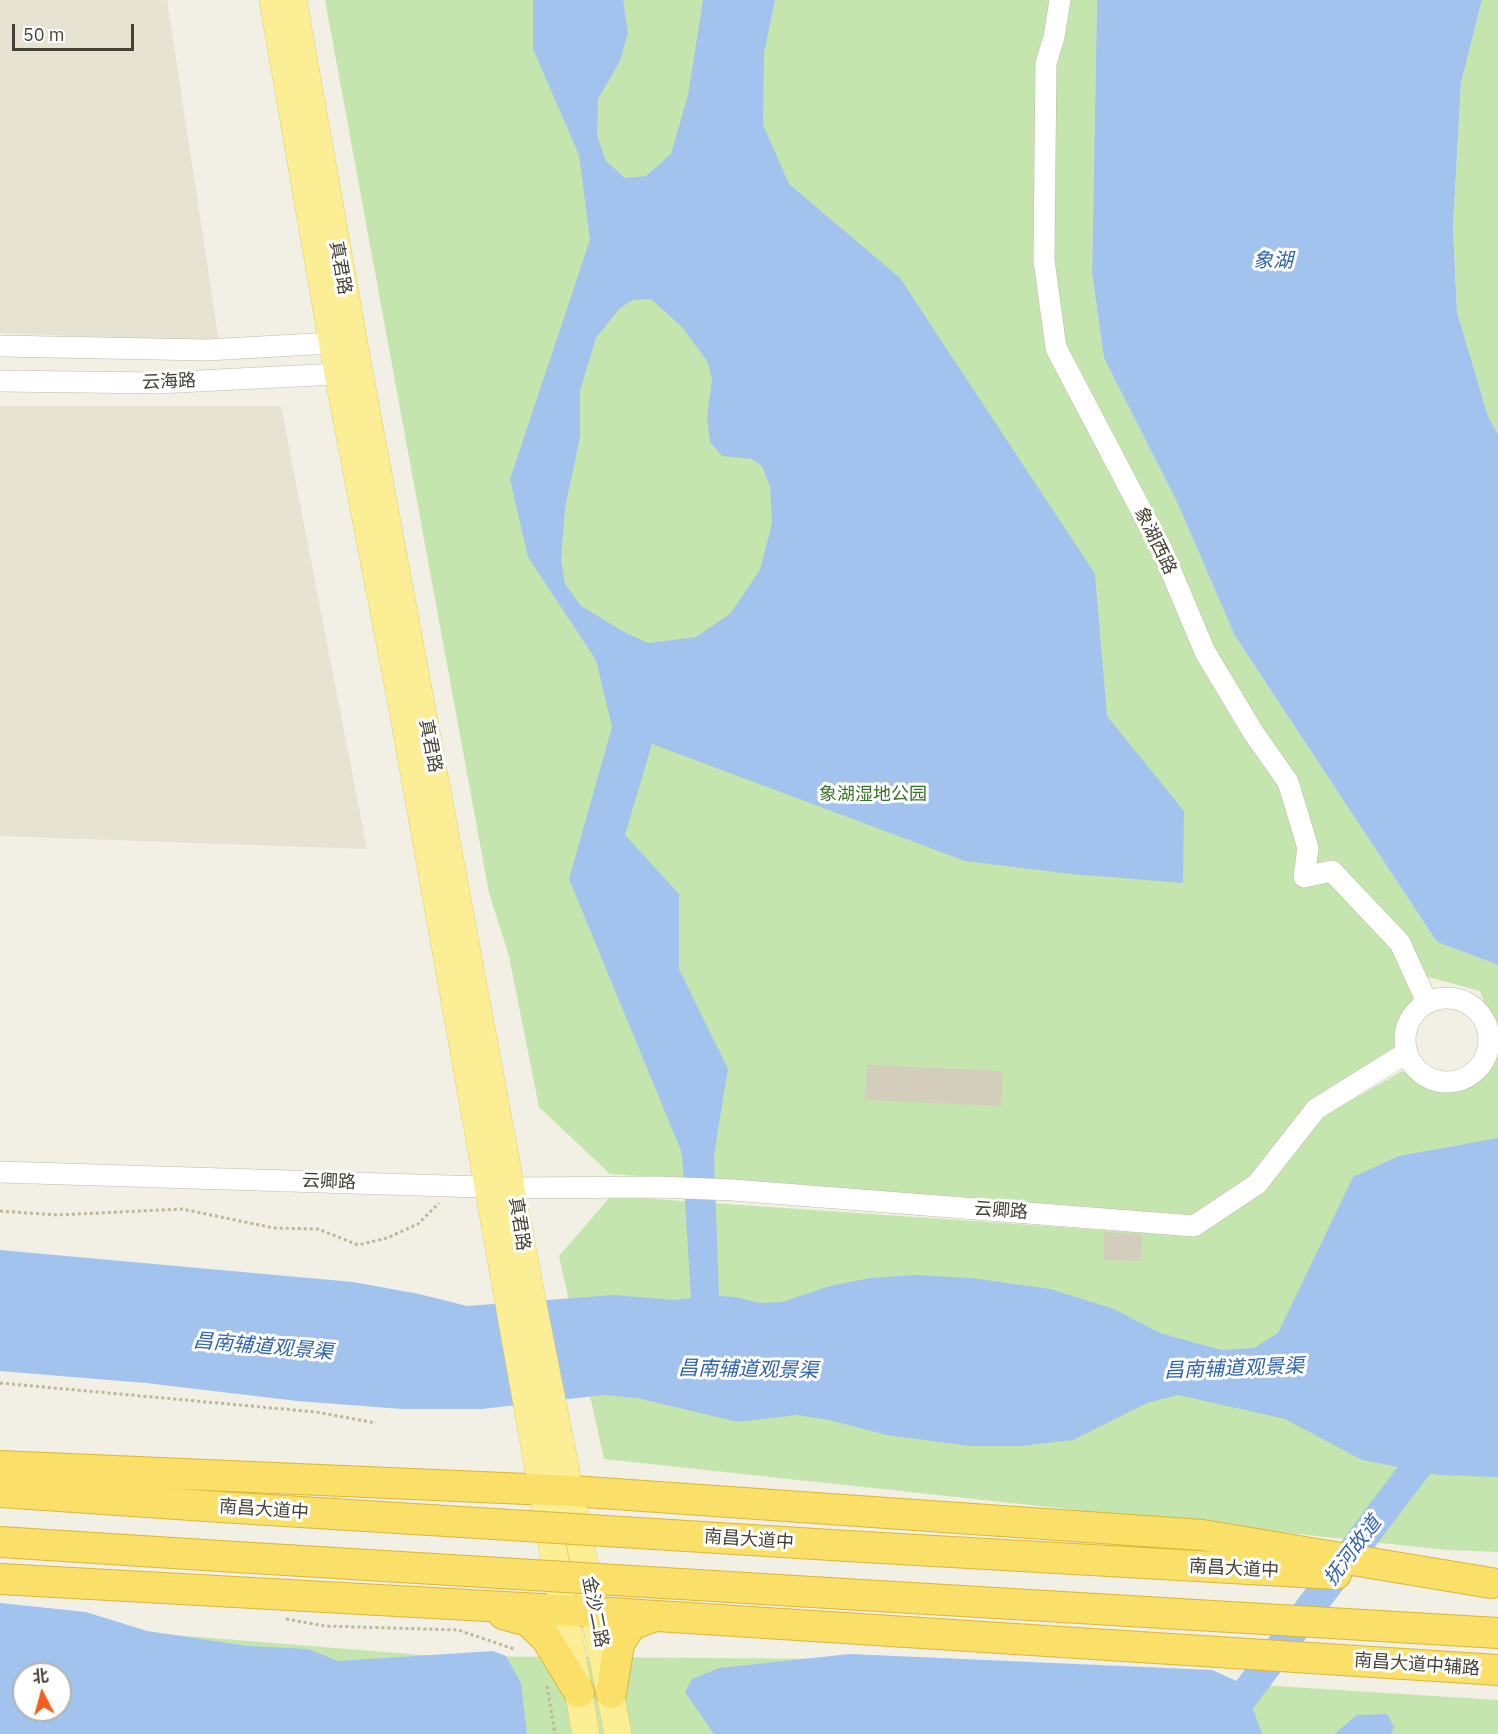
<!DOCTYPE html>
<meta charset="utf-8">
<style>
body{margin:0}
#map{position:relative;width:1498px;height:1734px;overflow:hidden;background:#f2f0e5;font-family:"IBM Plex Sans","Noto Sans SC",sans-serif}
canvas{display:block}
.north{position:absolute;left:12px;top:1662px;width:60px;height:60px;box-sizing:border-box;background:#fff;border:2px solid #b4b3ae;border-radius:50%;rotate:354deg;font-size:16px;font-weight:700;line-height:24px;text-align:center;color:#444135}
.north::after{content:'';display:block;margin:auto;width:21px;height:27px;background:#f45d1a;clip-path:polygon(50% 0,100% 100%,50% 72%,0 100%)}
.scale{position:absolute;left:12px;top:24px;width:122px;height:27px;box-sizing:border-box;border:3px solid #444135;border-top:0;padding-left:8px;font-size:18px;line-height:21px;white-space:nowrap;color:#444135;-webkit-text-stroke:4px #fff;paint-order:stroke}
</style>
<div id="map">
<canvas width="1498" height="1734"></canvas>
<div class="north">北</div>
<div class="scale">50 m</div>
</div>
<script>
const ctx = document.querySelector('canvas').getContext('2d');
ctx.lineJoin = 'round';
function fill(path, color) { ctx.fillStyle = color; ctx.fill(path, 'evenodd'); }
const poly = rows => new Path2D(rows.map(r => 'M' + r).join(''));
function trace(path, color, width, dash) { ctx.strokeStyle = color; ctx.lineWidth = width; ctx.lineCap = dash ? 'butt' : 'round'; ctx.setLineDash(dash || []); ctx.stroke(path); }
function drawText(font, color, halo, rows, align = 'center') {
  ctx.font = font + ' "IBM Plex Sans","Noto Sans SC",sans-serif'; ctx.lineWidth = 6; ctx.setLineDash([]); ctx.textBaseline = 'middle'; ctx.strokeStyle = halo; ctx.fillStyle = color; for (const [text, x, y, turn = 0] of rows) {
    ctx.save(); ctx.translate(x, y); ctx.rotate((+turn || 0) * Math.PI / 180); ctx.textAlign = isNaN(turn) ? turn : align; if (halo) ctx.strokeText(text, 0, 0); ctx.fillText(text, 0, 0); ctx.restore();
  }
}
fill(poly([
 [0,0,167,0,219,342,0,333],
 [0,406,281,406,367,849,0,836]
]), '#e6e3d3');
fill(poly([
 [325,0,1097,0,1092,273,1104,358,1177,502,1235,636,1437,942,1498,965,1498,1552,1446,1550,604,1459,559,1256,611,1196,1190,1236,1266,1190,1322,1117,1402,1071,1449,1089,1492,1067,1495,1035,1480,991,1421,975,1393,1053,1206,1216,610,1174,539,1107,509,956,489,893],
 [1482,0,1498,0,1498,434,1488,416,1457,312,1453,227,1461,83],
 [0,1621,435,1656,847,1659,1498,1700,1498,1734,0,1734],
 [24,1674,60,1674,60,1710,24,1710]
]), '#c4e6ae');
fill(poly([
 [533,0,623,0,628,33,620,61,598,99,597,136,606,161,625,178,646,176,671,154,688,95,703,0,775,0,764,53,763,125,789,184,900,278,1095,574,1107,716,1184,811,1183,883,1071,874,965,861,652,744,625,835,679,894,679,969,728,1069,714,1155,719,1296,735,1297,760,1303,782,1302,830,1286,870,1278,916,1275,971,1278,1050,1289,1114,1309,1160,1333,1221,1350,1254,1348,1278,1333,1353,1177,1399,1156,1498,1138,1498,1477,1439,1475,1362,1460,1285,1419,1178,1395,1147,1403,1073,1440,1021,1446,969,1446,887,1435,829,1420,797,1415,738,1422,637,1398,604,1395,482,1409,402,1409,297,1401,146,1383,0,1371,0,1250,353,1282,419,1294,467,1306,614,1295,674,1300,691,1298,682,1153,569,879,612,727,596,660,528,557,510,479,590,240,579,155,533,49],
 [651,299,682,327,707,361,712,379,707,417,710,442,722,456,752,459,762,466,770,486,772,523,760,570,730,614,696,637,649,643,626,633,581,606,565,584,561,560,565,508,580,437,580,391,596,338,620,308,633,300],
 [1097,0,1482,0,1461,83,1453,227,1457,312,1488,416,1498,434,1498,965,1437,942,1235,636,1177,502,1104,358,1092,273],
 [0,1603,86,1612,147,1631,247,1646,308,1649,338,1661,493,1651,506,1656,521,1683,527,1734,0,1734],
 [24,1674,60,1674,60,1710,24,1710],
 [850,1654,1212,1670,1239,1682,1248,1694,1262,1734,714,1734,685,1692,692,1679,719,1668],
 [1387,1714,1394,1727,1391,1734,1334,1734,1357,1715]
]), '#a2c3ee');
trace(poly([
 [1215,1734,1439,1437]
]), '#a2c3ee', 30);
fill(poly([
 [867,1065,1003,1071,1001,1106,865,1100],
 [1104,1232,1142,1235,1141,1261,1104,1260]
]), '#d3cdbb');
const minor = poly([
 [1060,0,1054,37,1046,63,1045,155,1044,260,1056,348,1163,552,1205,652,1253,732,1288,782,1308,848,1304,877,1332,871,1400,943,1427,1002],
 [0,346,207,350,332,343],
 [0,381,157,383,338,374],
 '1405 1040a42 42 0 1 1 84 0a42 42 0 1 1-84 0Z',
 [0,1172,513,1188,658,1187,733,1190,1194,1226,1257,1184,1316,1109,1406,1053]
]);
const major = poly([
 [273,0,338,374,402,705,586,1734],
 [293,0,359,372,529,1285,618,1734]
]);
const highway = poly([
 [0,1466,572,1491,1202,1535,1491,1583],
 [0,1492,221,1507],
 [0,1542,220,1556],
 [847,1546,1336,1574],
 [0,1579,595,1612,1498,1670],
 [845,1594,1498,1633],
 [503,1614,528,1621,546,1638,579,1692],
 [611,1693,619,1644,631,1625,655,1616]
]);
trace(minor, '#bdb9a8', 22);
trace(major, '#e0ce65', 28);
trace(highway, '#d9b738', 32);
trace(poly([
 [0,1211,57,1215,182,1209,274,1228,318,1229,358,1245,387,1238,418,1224,439,1203],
 [0,1383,316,1412,376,1423],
 [286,1619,325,1626,458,1630,514,1649],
 [547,1686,555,1734]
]), '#beb799', 3, [3, 3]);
trace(minor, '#fff', 21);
trace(major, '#fbee95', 27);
trace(highway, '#fae068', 30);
const highwayBridge = poly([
 [221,1507,847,1546],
 [220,1556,845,1594]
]);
trace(highwayBridge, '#d9b738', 32, []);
trace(highwayBridge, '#fae068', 30);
drawText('18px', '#444135', '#fff', [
 ["真君路",340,268,80],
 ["云海路",169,382,-2],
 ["象湖西路",1155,541,64],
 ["真君路",430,746,79],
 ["云卿路",329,1182,2],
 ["云卿路",1001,1211,4],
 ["真君路",519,1224,81],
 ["南昌大道中",264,1510,4],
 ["南昌大道中",749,1540,4],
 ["南昌大道中",1234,1569,3],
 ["金沙二路",595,1612,79],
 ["南昌大道中辅路",1417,1665,4]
]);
drawText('18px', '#3a742a', '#fff', [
 ["象湖湿地公园",873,795]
]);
drawText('italic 20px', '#3165ad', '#fff', [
 ["象湖",1273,261],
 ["昌南辅道观景渠",263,1347,5],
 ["昌南辅道观景渠",1234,1369,-2],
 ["昌南辅道观景渠",748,1370,1],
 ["抚河故道",1353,1551,-53]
]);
</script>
